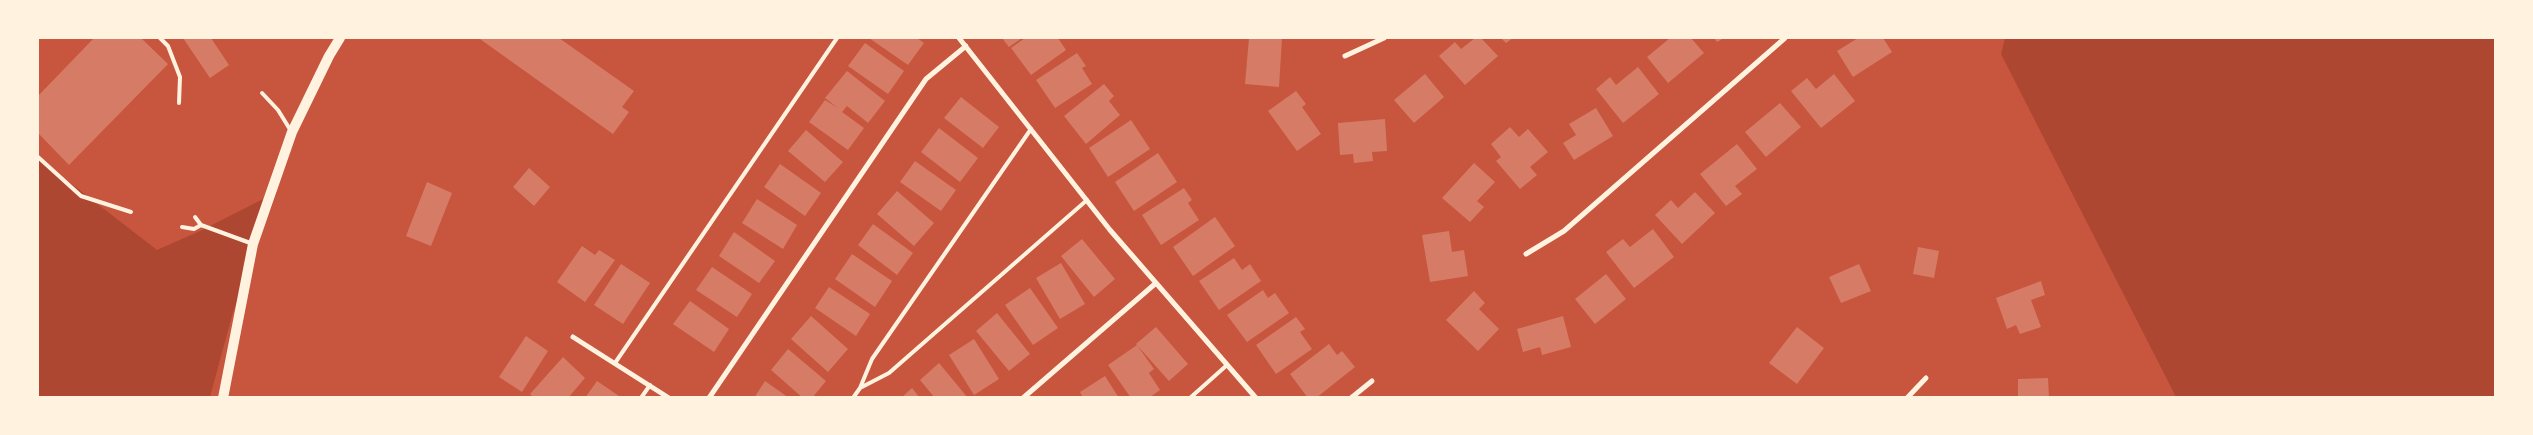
<!DOCTYPE html>
<style>
body{margin:0}
#map{position:relative;width:2533px;height:435px;overflow:hidden;background:#c8553d;font-family:Raleway,sans-serif}
canvas{display:block}
.frame{position:absolute;inset:0;border:39px solid #fff3e0;pointer-events:none}
</style>
<div id="map">
<canvas width="2533" height="435"></canvas>
<div class="frame"></div>
</div>
<script>
const ctx = document.querySelector('canvas').getContext('2d');
ctx.lineJoin = 'round';
function fill(path, color) { ctx.fillStyle = color; ctx.fill(path, 'evenodd'); }
const poly = rows => new Path2D(rows.map(r => 'M' + r).join(''));
function trace(path, color, width, dash) { ctx.strokeStyle = color; ctx.lineWidth = width; ctx.lineCap = dash ? 'butt' : 'round'; ctx.setLineDash(dash || []); ctx.stroke(path); }
fill(poly([
 [2005,38,2495,38,2495,397,2176,397,2001,54],
 [38,158,157,250,200,231,277,192,233,312,210,397,38,397]
]), '#ae4732');
fill(poly([
 [94,38,141,38,168,64,69,165,38,133,38,96],
 [183,38,211,38,229,65,210,78],
 [481,38,559,38,634,91,622,107,629,112,613,134,480,39],
 [869,38,917,38,924,43,908,65],
 [1002,38,1022,38,1009,47],
 [1025,38,1058,38,1066,50,1031,75,1011,48],
 [1249,38,1282,38,1279,87,1245,84],
 [1475,38,1481,38,1498,56,1465,85,1439,56,1455,42,1461,49],
 [1501,38,1513,38,1506,43],
 [1670,38,1691,38,1704,53,1668,83,1647,57],
 [1714,38,1724,38,1717,42],
 [1858,38,1883,38,1892,52,1853,77,1837,51],
 [865,43,904,71,888,94,848,66],
 [1077,53,1086,66,1082,68,1092,84,1055,108,1036,80],
 [1638,67,1659,94,1623,123,1596,89,1610,77,1616,85],
 [847,71,885,101,868,123,847,106,842,112,864,128,848,150,809,122,825,100,838,108,825,98],
 [1425,74,1444,97,1414,123,1394,100],
 [1834,74,1855,101,1821,128,1791,91,1807,78,1816,89],
 [1104,84,1114,96,1109,101,1120,115,1086,144,1064,116],
 [1296,91,1306,104,1302,107,1321,134,1297,151,1268,111],
 [961,97,999,127,983,148,944,118],
 [1780,103,1801,127,1766,157,1745,132],
 [1596,108,1613,136,1574,160,1563,143,1576,135,1569,124],
 [1385,119,1387,151,1372,152,1373,161,1354,163,1353,154,1340,155,1338,123],
 [1131,120,1150,149,1108,177,1089,148],
 [1510,127,1519,137,1528,129,1548,152,1530,167,1537,175,1520,189,1496,161,1501,157,1491,144],
 [939,128,978,158,960,182,921,152],
 [806,130,843,162,825,182,788,151],
 [1737,144,1757,169,1735,186,1742,194,1726,206,1700,174],
 [1158,153,1177,182,1134,211,1115,182],
 [915,161,956,190,941,211,900,182],
 [1474,163,1495,182,1477,201,1484,207,1470,222,1442,198],
 [780,164,821,193,805,216,764,187],
 [529,168,550,187,534,206,513,187],
 [427,182,452,193,431,246,406,236],
 [1184,188,1192,200,1188,203,1199,220,1161,245,1142,215],
 [897,191,934,223,914,246,877,214],
 [1695,192,1715,213,1682,244,1655,215,1671,200,1678,208],
 [757,199,797,225,783,249,742,223],
 [1215,217,1235,246,1193,276,1173,247],
 [873,224,913,253,897,275,858,245],
 [1653,229,1674,257,1634,288,1606,252,1623,239,1630,247],
 [1449,231,1452,252,1464,250,1468,276,1430,282,1422,235],
 [734,232,775,261,759,283,719,256],
 [1082,239,1115,279,1094,297,1061,256],
 [582,246,595,255,599,250,615,260,585,302,557,282],
 [1918,247,1939,251,1934,278,1913,274],
 [852,254,892,281,875,307,835,279],
 [1234,258,1242,270,1250,264,1261,281,1219,310,1199,281],
 [1061,263,1085,304,1060,319,1036,278],
 [621,264,650,283,623,324,594,305],
 [1859,264,1871,291,1841,303,1829,277],
 [712,267,752,294,737,317,696,290],
 [1606,274,1626,299,1595,324,1575,299],
 [2041,281,2045,295,2031,300,2041,327,2020,334,2016,325,2007,329,1996,298],
 [829,287,870,314,856,336,815,308],
 [1030,288,1058,328,1033,345,1005,305],
 [1263,290,1268,298,1275,293,1289,313,1247,342,1227,315],
 [1474,291,1485,303,1479,309,1499,329,1478,351,1446,320],
 [690,301,729,329,714,352,673,324],
 [997,313,1030,354,1009,371,976,331],
 [811,316,848,349,828,372,791,339],
 [1563,316,1571,347,1542,355,1540,347,1523,352,1517,329],
 [1296,317,1305,329,1300,332,1312,349,1276,374,1256,345],
 [1156,327,1188,364,1169,381,1136,344],
 [1797,327,1824,348,1797,384,1769,363],
 [526,336,548,351,522,392,499,377],
 [974,339,999,379,974,395,949,355],
 [1329,344,1337,355,1342,351,1355,367,1316,398,1308,398,1290,374],
 [1137,345,1154,369,1149,373,1160,390,1149,398,1131,398,1108,365],
 [788,349,826,381,812,398,803,398,771,370],
 [563,357,585,378,568,398,534,398,530,394],
 [939,363,968,398,935,398,920,380],
 [1105,376,1119,398,1083,398,1080,392],
 [2048,378,2049,398,2018,398,2018,379],
 [597,381,619,396,618,398,585,398],
 [765,381,789,398,754,398],
 [912,388,920,398,901,398]
]), '#d67c66');
trace(poly([
 [160,38,168,46,180,77,179,103],
 [262,93,278,110,291,131],
 [38,157,81,196,131,212],
 [195,217,201,225,253,244],
 [182,227,194,229,201,225],
 [615,363,837,38],
 [860,388,889,373,1087,200],
 [641,398,650,385],
 [853,398,860,388,872,359,1031,129],
 [1190,398,1227,365]
]), '#fff3e0', 4);
trace(poly([
 [959,38,1110,230,1256,398],
 [1345,56,1384,38],
 [1526,254,1564,231,1785,38],
 [573,337,669,398],
 [709,398,926,79,966,46],
 [1023,398,1156,283],
 [1351,398,1372,381],
 [1907,398,1926,378]
]), '#fff3e0', 5);
trace(poly([
 [223,398,253,244,292,132,329,56,340,38]
]), '#fff3e0', 10);
</script>
